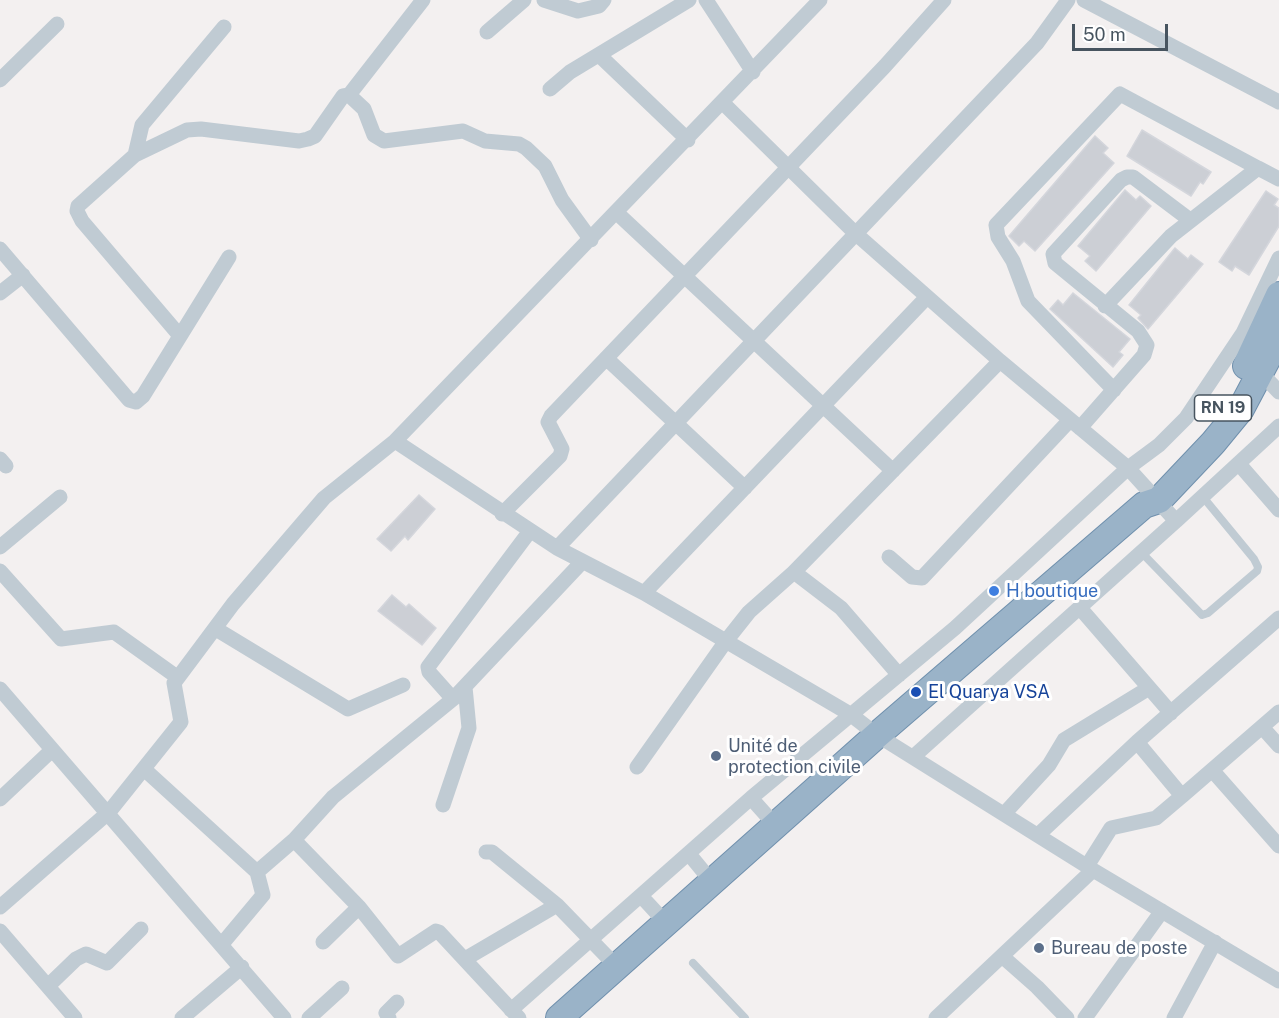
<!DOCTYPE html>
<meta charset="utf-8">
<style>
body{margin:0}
#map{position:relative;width:1279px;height:1018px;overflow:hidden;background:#f3f0f0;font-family:"Public Sans",sans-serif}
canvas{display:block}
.scale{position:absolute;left:1072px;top:24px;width:96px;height:27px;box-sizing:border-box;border:3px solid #47545f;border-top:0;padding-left:8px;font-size:18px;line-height:21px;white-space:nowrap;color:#47545f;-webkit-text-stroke:4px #fff;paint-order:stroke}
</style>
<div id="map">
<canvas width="1279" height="1018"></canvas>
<div class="scale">50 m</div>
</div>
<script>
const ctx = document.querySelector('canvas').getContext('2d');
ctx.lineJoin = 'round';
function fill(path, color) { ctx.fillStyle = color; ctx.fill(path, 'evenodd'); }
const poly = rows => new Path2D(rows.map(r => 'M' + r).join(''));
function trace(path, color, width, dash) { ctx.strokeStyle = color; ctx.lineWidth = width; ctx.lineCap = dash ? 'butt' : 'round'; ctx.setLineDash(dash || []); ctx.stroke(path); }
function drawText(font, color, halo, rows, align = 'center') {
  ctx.font = font + ' "Public Sans",sans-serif'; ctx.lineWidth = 6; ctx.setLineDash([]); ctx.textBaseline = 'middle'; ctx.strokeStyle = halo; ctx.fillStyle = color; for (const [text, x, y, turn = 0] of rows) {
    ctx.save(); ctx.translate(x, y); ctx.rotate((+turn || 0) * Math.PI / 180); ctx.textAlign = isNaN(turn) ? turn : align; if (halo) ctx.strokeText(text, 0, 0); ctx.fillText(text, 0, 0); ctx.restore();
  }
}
const building = poly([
 [1142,130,1211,172,1203,184,1200,182,1191,196,1127,156,1142,130],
 [1095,136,1108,148,1103,153,1114,163,1035,251,1024,241,1019,246,1009,236,1095,136],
 [1125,190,1136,200,1140,196,1151,206,1096,271,1085,261,1090,256,1078,246,1125,190],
 [1266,191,1278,199,1274,205,1279,208,1279,226,1249,275,1235,266,1232,271,1219,262,1266,191],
 [1175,248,1188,259,1191,255,1203,264,1148,329,1138,318,1141,315,1129,305,1175,248],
 [1073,293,1130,339,1119,352,1123,355,1113,367,1050,309,1058,300,1063,305,1073,293],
 [419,495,435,509,408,540,405,536,391,551,377,539,419,495],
 [392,595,406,607,409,604,436,628,422,645,378,611,392,595]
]);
fill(building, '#cccfd5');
trace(building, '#d4d6dc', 1.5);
const trunk = poly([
 [1246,366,1279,295],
 [559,1018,877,735,1144,505,1159,500,1213,443,1241,409,1279,337]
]);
trace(trunk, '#7090ad', 28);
trace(poly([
 [1142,553,1202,615,1208,613,1257,571,1258,567,1254,559,1203,497],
 [693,963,745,1018]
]), '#c0cbd3', 8);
trace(poly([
 [544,0,578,11,599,6,604,0],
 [706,0,753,72],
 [1084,0,1279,102],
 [487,32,524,0],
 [599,55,688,140],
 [0,80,57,24],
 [550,89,570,72,689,0],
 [349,95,423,0],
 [723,103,855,233,1000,361,1128,468,1176,521,1279,426],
 [135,155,142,125,224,27],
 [617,213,893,471],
 [0,249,129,400,136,402,143,396,229,257],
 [0,293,23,275],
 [1105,306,1171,236,1258,168,1279,179],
 [180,336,82,221,77,211,78,206,135,155,187,130,201,129,299,141,308,139,315,136,343,96,349,95,364,109,374,135,384,141,463,131,485,141,519,144,526,148,545,166,562,200,591,240],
 [606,358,745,488],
 [1261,373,1279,392],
 [1114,390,1028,301,1013,261,998,237,996,225,1120,94,1258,168],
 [1080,428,1144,355,1147,345,1138,331,1055,263,1053,254,1121,180,1127,177,1133,177,1190,220],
 [395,441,820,0],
 [0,459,6,466],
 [1239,464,1279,510],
 [502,514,560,456,562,449,548,422,551,416,885,66,944,0],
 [0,547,60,497],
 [557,548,1037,43,1068,0],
 [889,557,912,577,922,578,1069,421],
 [0,571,61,639,114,632,177,677],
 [644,593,927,297],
 [1080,608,1171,713],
 [216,629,348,709,403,685],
 [899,675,841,608,794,572,1000,361],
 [0,689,284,1018],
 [453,699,429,672,428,667,530,531],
 [1262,727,1279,746],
 [1137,742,1182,796,1279,712],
 [913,757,1176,521],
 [637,767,726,641,749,612,794,572],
 [144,769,257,872,263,895,222,944],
 [1212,770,1279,846],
 [751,798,776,826],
 [0,799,52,750],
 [443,805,469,728,465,687],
 [1004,814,1049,765,1064,740,1149,688],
 [1038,835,1137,742,1279,618],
 [294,840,333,797,453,699,582,562],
 [486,852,492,852,557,905],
 [689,854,712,882],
 [1087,866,1111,828,1156,818,1182,796],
 [257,872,294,840,359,907,398,956,436,931,439,932,519,1018],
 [642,897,666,923],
 [0,907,109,812,181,722,174,683,233,604,324,498,395,441,557,548,644,593,850,714,877,735,1093,870,1279,981],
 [0,931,75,1018],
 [323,942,359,907],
 [1003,957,1037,987,1067,1018],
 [465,959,557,905,617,967],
 [49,985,76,959,86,954,107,963,141,929],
 [511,1010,751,798,955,628,1128,468,1159,445,1186,418,1243,333,1279,258],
 [182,1018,242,967],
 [309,1018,342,988],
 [389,1018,386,1013,397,1002],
 [936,1018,1093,870],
 [1085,1018,1162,911],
 [1174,1018,1215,942]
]), '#c0cbd3', 15);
trace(trunk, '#9ab3c8', 26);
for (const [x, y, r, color] of [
 [994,591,6,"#3f7fe0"],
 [916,692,6,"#1a4fb4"],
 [716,756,6,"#5c6f8a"],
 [1039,948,6,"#5c6f8a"]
]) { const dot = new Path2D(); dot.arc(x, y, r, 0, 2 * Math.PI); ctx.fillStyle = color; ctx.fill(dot); trace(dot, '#fff', 2); }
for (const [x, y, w] of [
 [1223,408,57]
]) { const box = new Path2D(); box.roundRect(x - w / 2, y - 13, w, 26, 4.5); ctx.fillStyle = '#fff'; ctx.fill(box); trace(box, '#47545f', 1.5); }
drawText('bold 16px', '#47545f', null, [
 ["RN 19",1223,408]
]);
drawText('18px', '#366cbe', '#fff', [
 ["H boutique",1006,591]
], 'left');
drawText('18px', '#164399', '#fff', [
 ["El Quarya VSA",928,692]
], 'left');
drawText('18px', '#4e5e75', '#fff', [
 ["Unité de",728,746],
 ["protection civile",728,767],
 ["Bureau de poste",1051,948]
], 'left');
</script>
